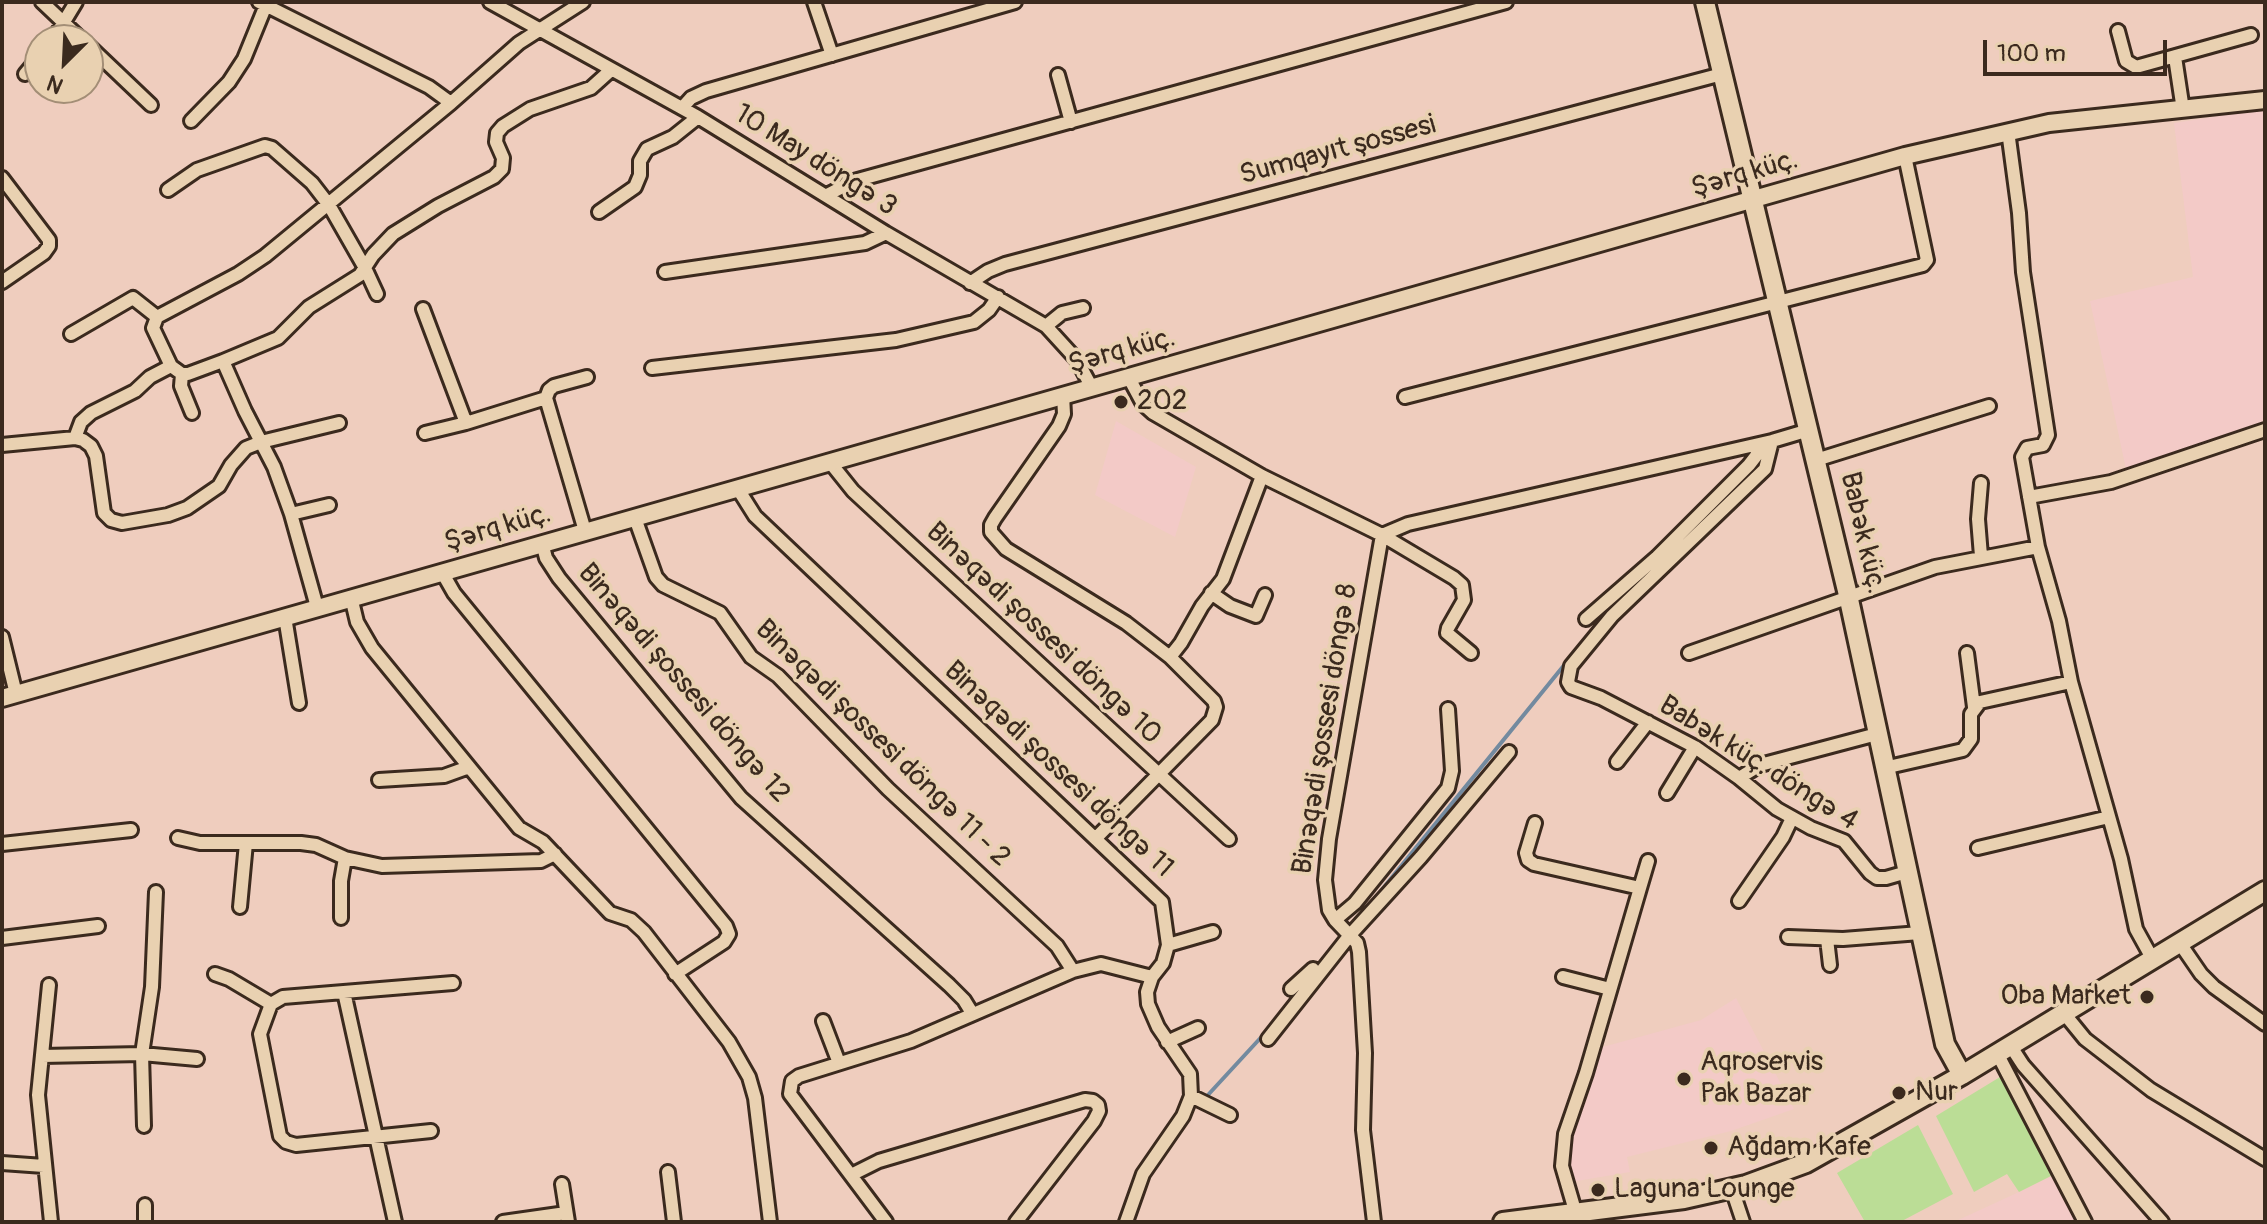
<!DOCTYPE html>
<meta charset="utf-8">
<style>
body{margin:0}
#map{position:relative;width:2267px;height:1224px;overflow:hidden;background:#efcdbe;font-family:Pangolin,sans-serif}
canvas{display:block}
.frame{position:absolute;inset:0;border:4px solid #3b2a1e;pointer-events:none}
.north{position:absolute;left:24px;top:24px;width:80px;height:80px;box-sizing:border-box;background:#e9d1b1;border:2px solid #a38e76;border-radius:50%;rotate:204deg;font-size:22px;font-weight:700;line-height:32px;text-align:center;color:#3b2a1e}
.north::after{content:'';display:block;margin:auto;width:28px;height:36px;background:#3b2a1e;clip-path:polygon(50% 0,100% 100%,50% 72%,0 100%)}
.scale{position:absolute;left:1983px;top:40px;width:184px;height:36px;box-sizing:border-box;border:4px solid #3b2a1e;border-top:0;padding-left:10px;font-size:24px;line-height:28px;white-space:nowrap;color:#3b2a1e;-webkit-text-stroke:6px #e9d1b1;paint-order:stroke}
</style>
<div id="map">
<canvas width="2267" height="1224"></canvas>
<div class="frame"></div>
<div class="north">N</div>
<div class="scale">100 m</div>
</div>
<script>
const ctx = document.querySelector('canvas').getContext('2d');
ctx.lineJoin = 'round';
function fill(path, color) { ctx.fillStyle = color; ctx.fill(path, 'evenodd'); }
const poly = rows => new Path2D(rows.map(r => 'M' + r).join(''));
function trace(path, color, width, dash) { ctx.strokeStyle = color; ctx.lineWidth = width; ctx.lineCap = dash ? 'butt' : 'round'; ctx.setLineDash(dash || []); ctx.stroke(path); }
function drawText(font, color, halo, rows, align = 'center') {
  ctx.font = font + ' Pangolin,sans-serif'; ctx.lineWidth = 7; ctx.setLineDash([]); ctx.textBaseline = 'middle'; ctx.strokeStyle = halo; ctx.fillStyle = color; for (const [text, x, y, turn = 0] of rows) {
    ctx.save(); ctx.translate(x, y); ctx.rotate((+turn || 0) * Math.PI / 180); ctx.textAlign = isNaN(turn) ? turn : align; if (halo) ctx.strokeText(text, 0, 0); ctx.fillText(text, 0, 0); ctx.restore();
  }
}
fill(poly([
 [2265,109,2265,421,2126,469,2090,301,2193,277,2174,123],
 [1116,421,1196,467,1175,537,1095,495],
 [1736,998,1794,1109,1731,1131,1627,1157,1630,1172,1571,1182,1570,1140,1599,1048,1701,1020],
 [2051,1176,2076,1222,1954,1222,2019,1192]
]), '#f3cac7');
fill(poly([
 [2000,1077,2051,1176,2019,1192,2007,1174,1974,1192,1936,1116],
 [1918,1125,1953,1194,1900,1222,1865,1222,1837,1173]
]), '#bbdd96');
trace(poly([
 [1722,500,1762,462],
 [1363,913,1604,616,1638,581],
 [1207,1096,1266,1032]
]), '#738a9f', 4);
const minor = poly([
 [42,2,82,40],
 [259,2,429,87,451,103],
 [490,2,698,117,886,233,1046,326,1077,360,1092,388],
 [814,2,832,55],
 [2118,31,2126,61,2136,67,2251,35],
 [53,40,76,2],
 [88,45,151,105],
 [2175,57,2183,110],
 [25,74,40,56],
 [1058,75,1071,122],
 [682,108,691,98,706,91,1015,2],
 [191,121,229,82,244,59,266,5],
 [2008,131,2019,213,2023,272,2048,435,2043,445,2027,448,2022,457,2038,547,2059,621,2071,682,2121,859,2136,929,2152,958],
 [2,178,49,240,49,246,44,253,2,282],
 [168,190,197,170,265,146,272,148,312,183,329,205,365,268,377,294],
 [827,195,854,181,1506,2],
 [599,212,635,187,640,175,640,161,647,149,673,137,698,117],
 [665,272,865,243,886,233],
 [970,283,988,271,1005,264,1722,74],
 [423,309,466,423,546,398,585,531],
 [1046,326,1062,313,1083,308],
 [71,334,133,298,157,317],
 [171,366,182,374,188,374,223,361],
 [652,368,896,340,974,322,989,310,998,297],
 [182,374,181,386,192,413],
 [1129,378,1143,404,1153,413,1262,476,1382,535,1329,839,1325,880,1329,910,1335,920,1357,943,1359,952,1365,1053,1363,1130,1374,1222],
 [1063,395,1064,414,1059,426,995,518,991,525,991,532,1006,549,1126,623,1170,657,1214,701,1216,707,1212,720,1096,838],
 [1405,397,1923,265,1927,260,1905,156],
 [546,398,549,390,554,386,587,377],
 [425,433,466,423],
 [75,438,81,422,91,413,135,391,150,377,171,366,153,328,157,317,238,274,265,256,451,103,519,43,583,2],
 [1772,441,1765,469,1612,616,1571,666,1568,682,1571,687,1601,698,1695,747,1739,778,1777,809,1811,828,1844,841,1870,873,1877,878,1886,878,1907,872],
 [2,445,75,438,83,440,91,446,96,456,104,513,111,520,122,523,168,515,187,508,219,486,231,465,246,448,261,442,339,423],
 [1816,460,1989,406],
 [829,461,853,491,1229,839],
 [738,489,755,516,1162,902,1168,945,1163,963,1152,977,1147,992,1148,1004,1158,1027,1190,1074,1191,1096,1183,1116,1143,1174,1126,1222],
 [2029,497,2111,482,2265,430],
 [291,514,329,505],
 [635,518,656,577,663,585,720,613,751,657,778,676,888,789,1057,946,1073,971],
 [542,543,546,558,559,578,741,798,949,985,964,1000,972,1013],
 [1981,556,1978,519,1981,483],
 [442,572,454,593,726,926,729,934,724,942,675,974],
 [1211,593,1230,606,1256,616,1265,595],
 [351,597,357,622,372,648,519,828,543,842,610,913,631,920,644,932,729,1042,749,1077,755,1098,770,1222],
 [317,607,291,514,274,467,245,411,223,361,278,338,309,307,360,275,373,255,393,234,438,206,494,177,502,169,503,158,496,142,497,133,503,126,530,109,591,88,611,70],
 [285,617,299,703],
 [1586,619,1657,557,1749,465,1756,456,1760,444],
 [2,637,16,694],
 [1471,653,1447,633,1448,628,1464,600,1462,585,1454,578,1382,535,1408,524,1772,441,1809,430],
 [1689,653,1935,567,2038,547],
 [1967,653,1974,707],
 [1170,657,1181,643,1202,606,1223,579,1262,476],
 [1617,762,1648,722],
 [1884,768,1963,750,1971,739,1971,714,1980,702,2071,682],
 [1739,778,1760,765,1877,734],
 [379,780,444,776,469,767],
 [1667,793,1695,747],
 [1535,823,1526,853,1528,860,1534,864,1640,888,1586,1073,1565,1134,1562,1166,1576,1214],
 [178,838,200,843,301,843,316,845,345,858,382,866,541,861,555,854],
 [2,844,131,830],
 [1978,848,2109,817],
 [1640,888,1648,861],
 [1739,901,1783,837,1792,818],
 [240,907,246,843],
 [341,918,341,881,345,858],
 [1335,920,1355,903,1448,788,1452,771,1448,709],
 [1788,937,1843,939,1920,933],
 [2,938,98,926],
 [1827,939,1830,965],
 [2179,942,2201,974,2214,987,2265,1024],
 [1168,945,1213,932],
 [215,974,229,979,271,1004],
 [1563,977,1610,989],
 [49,985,38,1095,51,1222],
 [1291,989,1313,969],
 [344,992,395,1222],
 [2063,1012,2085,1039,2151,1090,2265,1159],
 [823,1021,839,1063],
 [1268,1039,1350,935,1421,857,1509,752],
 [1167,1042,1198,1028],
 [2010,1045,2023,1065,2162,1222],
 [1997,1053,2085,1222],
 [42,1056,142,1054,197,1059],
 [1191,1096,1230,1115],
 [144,1126,142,1054,152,987,156,892],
 [431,1131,296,1145,286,1142,280,1136,260,1034,271,1004,283,997,453,983],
 [2,1163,44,1166],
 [668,1172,674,1222],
 [851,1175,879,1161,1085,1100,1093,1101,1098,1105,1099,1111,1094,1121,1016,1222],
 [562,1184,568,1222],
 [1732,1189,1743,1222],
 [145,1205,145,1222],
 [503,1222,566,1213],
 [886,1222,790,1094,792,1081,799,1076,911,1041,1073,971,1101,964,1152,977]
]);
const tertiary = poly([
 [2,698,1905,156,2049,123,2265,100]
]);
const secondary = poly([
 [1705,2,1848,595,1945,1044,1962,1075],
 [1503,1222,1684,1199,1746,1185,1806,1163,1962,1075,2265,891]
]);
trace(minor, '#3b2a1e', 18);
trace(tertiary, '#3b2a1e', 22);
trace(secondary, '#3b2a1e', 24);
trace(minor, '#e9d1b1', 12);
trace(tertiary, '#e9d1b1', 16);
trace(secondary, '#e9d1b1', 18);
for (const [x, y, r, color] of [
 [1121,402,8,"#3b2a1e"],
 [2147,997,8,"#3b2a1e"],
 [1684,1079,8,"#3b2a1e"],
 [1899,1093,8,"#3b2a1e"],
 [1711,1148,8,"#3b2a1e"],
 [1598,1190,8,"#3b2a1e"]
]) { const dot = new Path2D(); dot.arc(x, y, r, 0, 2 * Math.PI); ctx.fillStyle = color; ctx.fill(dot); trace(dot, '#e9d1b1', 3); }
drawText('28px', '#3b2a1e', '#e9d1b1', [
 ["Sumqayıt şossesi",1338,151,-15],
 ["10 May döngə 3",815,161,32],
 ["Şərq küç.",1745,175,-16],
 ["Şərq küç.",1122,352,-15],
 ["Şərq küç.",498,529,-16],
 ["Babək küç.",1862,533,77],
 ["Binəqədi şossesi döngə 10",1043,634,43],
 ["Binəqədi şossesi döngə 12",683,684,49],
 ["Binəqədi şossesi döngə 8",1326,729,-81],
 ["Binəqədi şossesi döngə 11 - 2",882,744,44],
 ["Babək küç. döngə 4",1758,764,32],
 ["Binəqədi şossesi döngə 11",1058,770,43]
]);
drawText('28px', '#3b2a1e', '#e9d1b1', [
 ["202",1137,402],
 ["Oba Market",2131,997,"right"],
 ["Aqroservis",1700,1063],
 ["Pak Bazar",1700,1095],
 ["Nur",1915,1093],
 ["Ağdam Kafe",1727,1148],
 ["Laguna Lounge",1614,1190]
], 'left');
</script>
